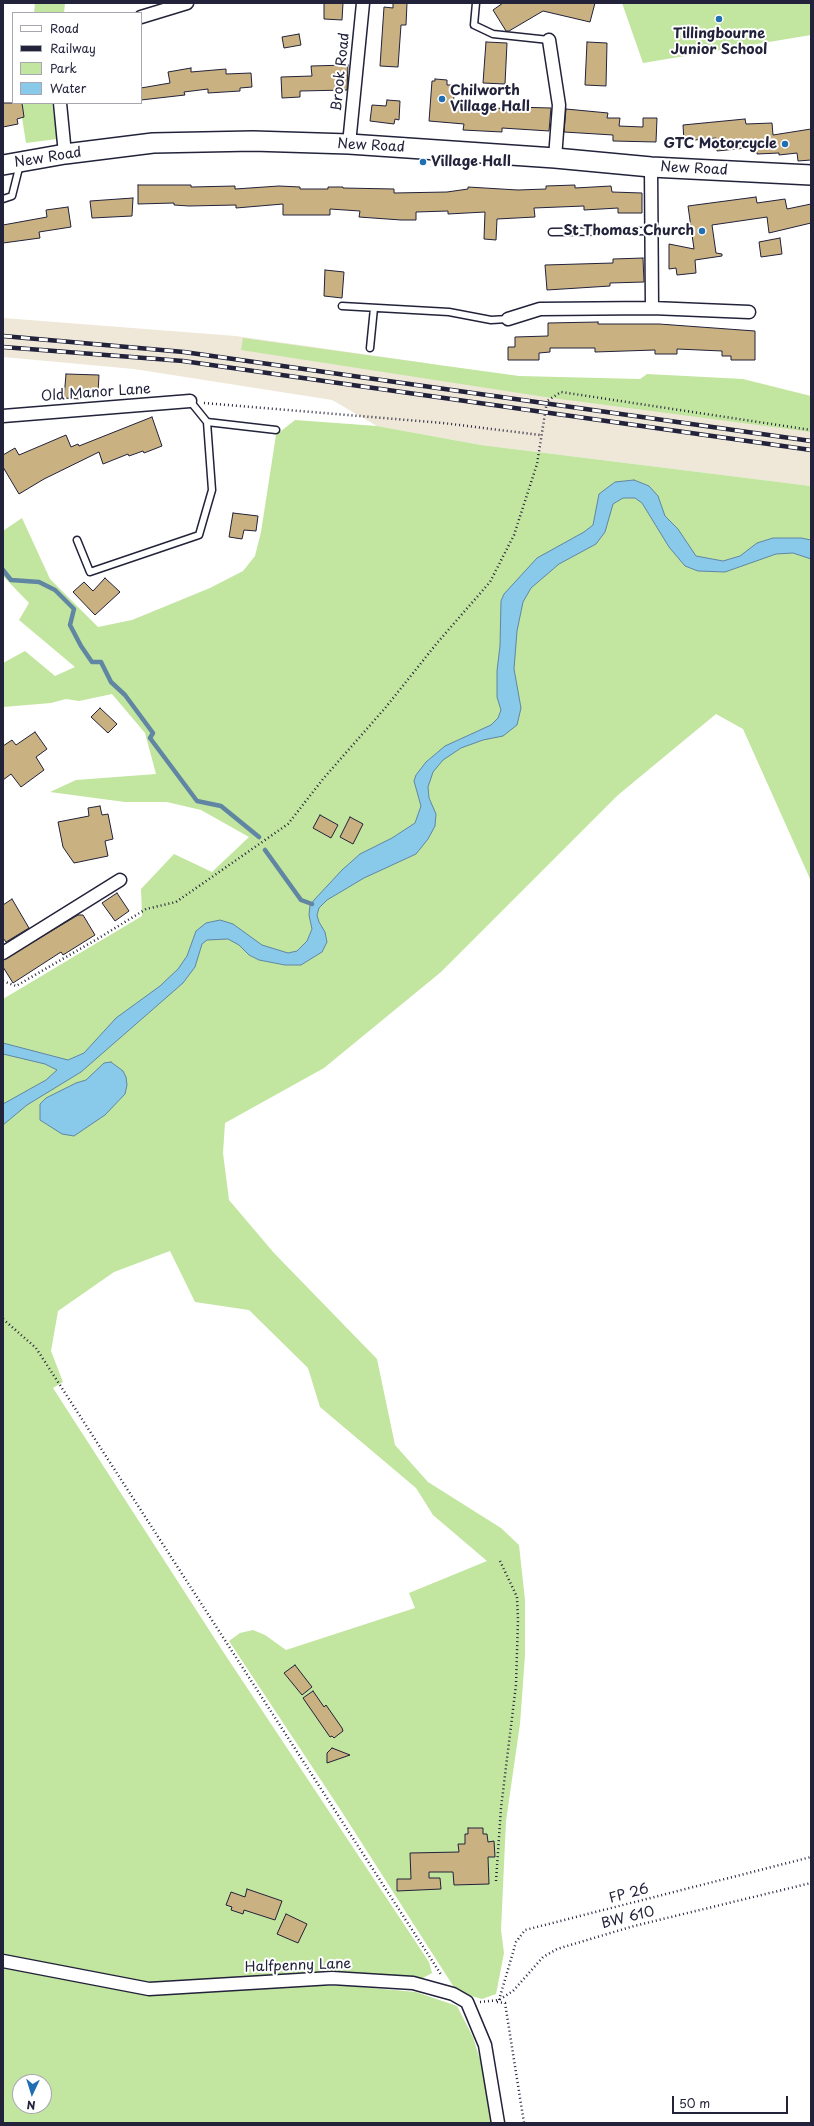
<!DOCTYPE html>
<style>
body{margin:0}
#map{position:relative;width:814px;height:2126px;overflow:hidden;background:#fff;font-family:"Playpen Sans",sans-serif}
canvas{display:block}
.frame{position:absolute;inset:0;border:4px solid #22223b;pointer-events:none}
.legend{position:absolute;left:12px;top:12px;width:130px;height:92px;box-sizing:border-box;background:#fff;border:1px solid #a7a7b1;margin:0;padding:5px 7px;list-style:none;font-size:12px;color:#22223b}
.legend li{display:flex;align-items:center;gap:8px;height:20px}
.legend b{width:20px;border:1px solid #a7a7b1}
.north{position:absolute;left:12px;top:2074px;width:40px;height:40px;box-sizing:border-box;background:#fff;border:1px solid #a7a7b1;border-radius:50%;rotate:184deg;font-size:11px;font-weight:700;line-height:16px;text-align:center;color:#22223b}
.north::after{content:'';display:block;margin:auto;width:14px;height:18px;background:#1f6fb2;clip-path:polygon(50% 0,100% 100%,50% 72%,0 100%)}
.scale{position:absolute;left:672px;top:2096px;width:116px;height:18px;box-sizing:border-box;border:2px solid #22223b;border-top:0;padding-left:5px;font-size:12px;line-height:14px;white-space:nowrap;color:#22223b;-webkit-text-stroke:3px #fff;paint-order:stroke}
</style>
<div id="map">
<canvas width="814" height="2126"></canvas>
<div class="frame"></div>
<ul class="legend">
<li><b style="height:5px;background:#fff"></b>Road</li>
<li><b style="height:5px;background:#22223b"></b>Railway</li>
<li><b style="height:11px;background:#c2e59f"></b>Park</li>
<li><b style="height:11px;background:#89c9ea"></b>Water</li>
</ul>
<div class="north">N</div>
<div class="scale">50 m</div>
</div>
<script>
const ctx = document.querySelector('canvas').getContext('2d');
ctx.lineJoin = 'round';
function fill(path, color) { ctx.fillStyle = color; ctx.fill(path, 'evenodd'); }
const poly = rows => new Path2D(rows.map(r => 'M' + r).join(''));
function trace(path, color, width, dash) { ctx.strokeStyle = color; ctx.lineWidth = width; ctx.lineCap = dash ? 'butt' : 'round'; ctx.setLineDash(dash || []); ctx.stroke(path); }
function drawText(font, color, halo, rows, align = 'center') {
  ctx.font = font + ' "Playpen Sans",sans-serif'; ctx.lineWidth = 4; ctx.setLineDash([]); ctx.textBaseline = 'middle'; ctx.strokeStyle = halo; ctx.fillStyle = color; for (const [text, x, y, turn = 0] of rows) {
    ctx.save(); ctx.translate(x, y); ctx.rotate((+turn || 0) * Math.PI / 180); ctx.textAlign = isNaN(turn) ? turn : align; if (halo) ctx.strokeText(text, 0, 0); ctx.fillText(text, 0, 0); ctx.restore();
  }
}
fill(poly([
 [3,318,236,336,426,363,488,377,811,419,811,486,481,445,377,426,332,400,134,369,3,357]
]), '#efe8d9');
fill(poly([
 [35,3,65,3,64,13,34,13],
 [622,3,811,3,811,35,643,63],
 [30,103,52,103,57,139,26,143,20,105],
 [243,338,519,376,640,379,647,374,743,379,811,396,811,432,545,397,241,350],
 [295,420,377,426,481,445,811,486,811,881,743,729,716,714,618,795,441,972,324,1068,225,1123,223,1153,229,1200,274,1253,377,1359,395,1445,428,1482,501,1528,519,1545,525,1600,525,1655,520,1724,506,1821,501,1930,504,1953,496,1994,482,1999,457,1992,340,1809,229,1641,240,1633,253,1630,265,1635,286,1650,415,1608,409,1593,487,1561,433,1515,416,1488,320,1407,308,1368,249,1310,195,1302,170,1251,114,1272,58,1311,51,1351,63,1382,53,1388,222,1650,429,1962,432,1973,423,1978,383,1974,323,1972,295,1976,301,1986,350,1986,416,1992,457,2006,473,2037,484,2073,491,2123,3,2123,3,999,142,916,141,889,174,854,212,872,249,837,201,810,167,802,125,802,50,792,76,780,156,774,145,733,112,694,79,701,66,699,51,703,3,707,3,663,25,651,55,676,75,667,19,620,29,603,3,576,3,531,22,518,50,579,98,627,132,620,210,588,243,571,255,556,261,532,276,435],
 [20,2082,44,2082,44,2106,20,2106]
]), '#c2e59f');
const water = poly([
 [634,480,649,486,658,496,665,516,678,529,696,556,723,561,740,556,757,543,773,538,801,538,811,540,811,559,793,553,776,554,725,572,698,571,685,566,669,547,642,503,635,498,623,498,613,504,605,532,596,544,559,564,531,588,523,602,517,631,514,669,521,708,517,725,503,736,483,740,461,748,443,760,433,772,428,787,429,798,436,814,435,826,428,839,416,854,364,878,327,900,319,908,317,915,319,922,325,932,327,942,322,952,301,965,285,965,259,960,249,955,239,945,228,939,207,940,202,944,195,967,183,983,81,1072,27,1105,3,1125,3,1104,46,1080,57,1070,45,1064,3,1054,3,1043,68,1060,84,1053,116,1018,160,986,178,969,187,956,196,931,206,923,220,920,233,924,262,945,288,953,297,951,307,941,312,929,309,915,310,905,315,899,342,870,360,854,392,838,415,823,421,806,414,781,416,775,426,762,445,746,491,725,498,718,501,710,497,697,497,671,500,646,501,601,504,594,537,558,584,532,593,525,599,494,615,482,634,480],
 [111,1062,123,1071,126,1077,127,1085,125,1094,105,1115,74,1136,62,1134,40,1120,40,1104,46,1098,76,1083,86,1080,104,1063,111,1062]
]);
fill(water, '#89c9ea');
trace(water, '#6086a4', 1);
trace(poly([
 [3,570,11,580,39,582,55,590,74,609,70,625,81,646,92,662,101,662,111,682,125,695,153,733,150,738,197,801,221,806,259,837],
 [265,850,301,900,312,904]
]), '#6086a4', 4.5);
const building = poly([
 [324,3,343,3,342,20,324,19,324,3],
 [393,3,407,3,406,25,401,25,398,67,380,66,384,7,393,8,393,3],
 [503,3,595,3,590,22,543,11,509,31,506,31,493,10,503,3],
 [299,34,301,45,284,48,282,37,299,34],
 [486,42,507,43,505,84,483,83,486,42],
 [587,42,607,43,606,86,585,85,587,42],
 [348,65,347,90,300,91,300,97,282,98,281,77,312,76,311,66,348,65],
 [191,68,191,72,226,69,226,74,251,73,252,87,240,88,240,91,208,93,208,89,184,92,185,95,141,100,141,88,170,83,168,72,191,68],
 [435,79,447,80,447,85,455,85,453,106,514,109,514,107,551,108,549,131,502,128,502,132,463,130,464,124,429,121,432,81,435,81,435,79],
 [387,100,400,101,399,120,395,119,394,124,370,121,372,105,386,106,387,100],
 [3,103,22,103,24,117,17,119,18,124,3,127,3,103],
 [566,109,608,113,607,118,620,118,619,126,643,127,643,118,657,118,656,142,613,141,613,135,564,132,566,109],
 [745,119,746,124,772,123,773,135,811,129,811,160,798,161,797,153,779,155,779,153,757,154,756,147,717,151,716,138,684,141,683,125,745,119],
 [138,185,191,185,191,187,235,186,235,189,279,186,300,187,300,189,328,189,328,187,343,187,343,188,394,189,394,193,447,192,468,189,468,187,518,190,546,189,546,186,575,185,575,188,611,186,612,192,642,193,642,213,618,213,618,208,584,210,584,206,534,208,535,217,497,219,496,240,484,239,485,212,448,214,448,211,416,212,416,220,401,220,359,217,360,211,330,209,330,215,283,215,283,204,236,208,236,205,189,206,174,205,174,203,138,204,138,185],
 [756,197,757,203,785,199,787,209,811,204,811,223,769,233,767,217,712,225,716,253,722,254,722,256,695,260,696,273,677,275,676,268,669,269,669,244,694,249,688,206,756,197],
 [133,198,132,216,92,218,90,201,133,198],
 [68,207,71,227,39,232,40,238,3,243,3,225,47,217,46,210,68,207],
 [780,238,782,254,761,257,759,242,780,238],
 [643,258,644,282,610,283,610,286,547,290,545,265,613,263,613,259,643,258],
 [325,270,344,272,342,298,324,296,325,270],
 [598,322,598,324,659,324,755,331,755,360,731,360,731,356,722,356,722,351,677,349,677,354,655,354,655,350,595,352,595,348,550,348,550,352,539,353,539,360,508,360,508,347,515,347,515,337,548,336,548,323,598,322],
 [66,374,99,375,98,393,81,392,80,399,64,398,66,374],
 [152,417,162,446,144,453,143,451,129,456,128,454,103,464,99,452,44,479,19,494,3,467,3,455,15,448,19,455,66,435,71,447,78,444,79,446,152,417],
 [233,513,258,516,256,531,244,530,242,539,229,537,233,513],
 [105,578,120,592,95,615,73,592,84,582,93,591,105,578],
 [100,708,117,724,108,733,91,717,100,708],
 [35,732,47,749,36,757,44,770,21,787,11,774,3,780,3,746,12,740,16,745,35,732],
 [100,806,102,815,108,814,113,839,105,841,108,856,74,863,63,847,58,822,89,816,88,808,100,806],
 [320,815,338,825,331,838,313,828,320,815],
 [350,817,363,824,353,844,340,837,350,817],
 [117,893,129,911,115,921,102,903,117,893],
 [12,899,29,928,6,942,3,938,3,905,12,899],
 [78,915,83,915,95,935,63,955,61,952,13,983,3,967,3,960,78,915],
 [295,1665,312,1687,302,1695,284,1673,295,1665],
 [313,1691,324,1707,326,1705,342,1728,343,1731,334,1738,332,1736,330,1737,303,1698,313,1691],
 [332,1748,350,1755,327,1763,327,1753,332,1748],
 [468,1828,483,1828,483,1834,487,1834,488,1842,494,1841,495,1857,488,1857,489,1884,454,1885,453,1872,429,1872,429,1878,440,1878,441,1889,397,1891,397,1879,411,1879,410,1853,459,1852,458,1844,465,1844,465,1834,468,1834,468,1828],
 [247,1889,282,1901,275,1920,244,1910,243,1914,231,1910,232,1907,226,1905,231,1892,245,1897,247,1889],
 [286,1914,307,1924,298,1943,277,1934,286,1914]
]);
fill(building, '#cab181');
trace(building, '#22223b', 1);
const service = poly([
 [476,3,474,25,493,34,549,40],
 [3,199,12,196,20,164],
 [552,232,652,231],
 [342,306,449,312,491,320,508,319],
 [370,348,374,308],
 [207,422,276,430],
 [77,540,90,572,199,535,212,490,207,422,190,401]
]);
const minor = poly([
 [141,17,187,3],
 [549,40,559,105,555,158],
 [60,103,65,154],
 [349,144,363,3],
 [651,167,652,308],
 [508,319,540,309,652,308,749,312],
 [3,416,190,401],
 [3,953,120,880],
 [3,1961,149,1989,332,1978,413,1983,453,1994,467,2002,485,2045,498,2123]
]);
const primary = poly([
 [3,165,65,154,153,143,253,141,349,144,555,158,651,167,811,175]
]);
trace(service, '#22223b', 9);
trace(minor, '#22223b', 15);
trace(primary, '#22223b', 22);
trace(poly([
 [204,403,443,423,540,435],
 [3,981,16,986,99,938,146,909,176,902,288,824,323,779,386,707,437,643,490,582,514,535,537,464,547,401,561,392,811,430],
 [3,1319,36,1348,442,1976],
 [496,1881,501,1808,516,1685,518,1620,517,1597,500,1561],
 [499,2000,516,1942,525,1930,811,1857],
 [480,2002,499,2000,513,1991,543,1957,557,1949,634,1926,811,1883],
 [497,2002,505,2003,524,2123]
]), '#22223b', 2.5, [1, 3]);
trace(service, '#fff', 6);
trace(minor, '#fff', 12);
trace(primary, '#fff', 19);
const rail = poly([
 [3,336,184,352,811,441],
 [3,347,183,361,811,450]
]);
trace(rail, '#22223b', 4.5);
trace(rail, '#fff', 3, [9]);
for (const [x, y, r, color] of [
 [719,19,4,"#1f6fb2"],
 [442,99,4,"#1f6fb2"],
 [785,144,4,"#1f6fb2"],
 [423,162,4,"#1f6fb2"],
 [702,231,4,"#1f6fb2"]
]) { const dot = new Path2D(); dot.arc(x, y, r, 0, 2 * Math.PI); ctx.fillStyle = color; ctx.fill(dot); trace(dot, '#fff', 1.5); }
drawText('bold 14px', '#22223b', '#fff', [
 ["Tillingbourne",719,34,"center"],
 ["Junior School",719,50,"center"],
 ["Chilworth",450,91],
 ["Village Hall",450,107],
 ["GTC Motorcycle",777,144,"right"],
 ["Village Hall",431,162],
 ["St Thomas Church",694,231,"right"]
], 'left');
drawText('14px', '#22223b', '#fff', [
 ["Brook Road",341,72,-84],
 ["New Road",371,146,3],
 ["New Road",48,158,-9],
 ["New Road",694,169,3],
 ["Old Manor Lane",96,393,-4],
 ["FP 26",629,1894,-15],
 ["BW 610",628,1918,-14],
 ["Halfpenny Lane",298,1966,-2]
]);
</script>
